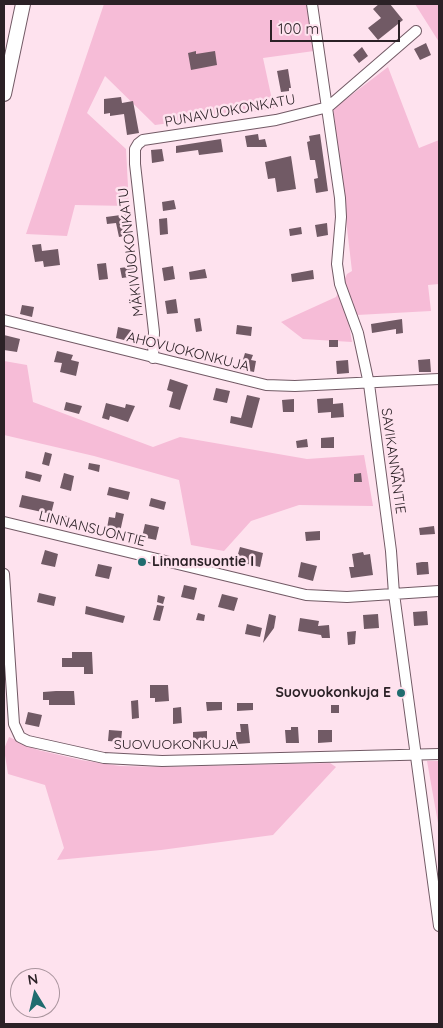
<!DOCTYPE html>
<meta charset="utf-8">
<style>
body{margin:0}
#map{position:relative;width:443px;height:1028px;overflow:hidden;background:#fee2ee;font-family:Quicksand,sans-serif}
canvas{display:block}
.frame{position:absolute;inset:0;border:5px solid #2b2126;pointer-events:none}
.north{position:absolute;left:10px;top:968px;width:50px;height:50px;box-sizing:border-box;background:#fee2ee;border:1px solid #aa959e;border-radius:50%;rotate:351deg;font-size:14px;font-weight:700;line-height:20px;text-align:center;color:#2b2126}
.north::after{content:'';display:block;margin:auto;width:18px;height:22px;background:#206c6f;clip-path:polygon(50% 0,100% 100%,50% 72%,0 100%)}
.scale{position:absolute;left:270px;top:20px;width:130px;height:22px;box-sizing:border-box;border:2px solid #2b2126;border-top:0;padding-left:6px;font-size:15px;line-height:18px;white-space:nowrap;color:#2b2126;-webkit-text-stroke:4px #fee2ee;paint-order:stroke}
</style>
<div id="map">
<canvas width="443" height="1028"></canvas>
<div class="frame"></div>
<div class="north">N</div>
<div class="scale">100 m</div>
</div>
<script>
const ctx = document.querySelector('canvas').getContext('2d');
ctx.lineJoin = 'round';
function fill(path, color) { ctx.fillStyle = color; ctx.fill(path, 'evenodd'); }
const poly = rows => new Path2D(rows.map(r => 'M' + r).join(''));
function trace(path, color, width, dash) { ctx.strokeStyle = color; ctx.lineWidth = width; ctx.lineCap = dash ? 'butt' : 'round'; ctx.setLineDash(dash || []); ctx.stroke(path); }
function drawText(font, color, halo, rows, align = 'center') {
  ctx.font = font + ' Quicksand,sans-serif'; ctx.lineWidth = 5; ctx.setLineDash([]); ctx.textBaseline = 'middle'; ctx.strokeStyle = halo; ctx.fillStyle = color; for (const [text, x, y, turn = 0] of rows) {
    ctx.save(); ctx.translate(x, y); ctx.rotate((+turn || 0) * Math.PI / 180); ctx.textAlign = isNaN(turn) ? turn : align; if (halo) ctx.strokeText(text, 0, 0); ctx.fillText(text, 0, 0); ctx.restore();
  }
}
fill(poly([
 [104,4,307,4,314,51,263,58,274,109,155,125,105,76,87,113,126,149,129,206,75,205,67,236,26,234],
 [415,4,439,4,439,42],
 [388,67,419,148,439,140,439,284,428,285,431,311,357,315,348,318,352,342,303,339,281,322,336,297,347,274,352,271,333,109],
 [4,361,27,365,33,402,153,447,180,437,307,459,364,455,373,506,299,505,251,521,224,551,191,545,179,480,94,456,4,435],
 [9,737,38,750,81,760,120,766,163,767,330,763,336,767,273,835,161,850,57,860,64,848,45,785,8,774,4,749],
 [427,761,439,761,438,823]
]), '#f6bcd7');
fill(poly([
 [379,4,390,4,403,20,378,40,368,28,381,18,373,9],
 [426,43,431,55,420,60,414,49],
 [362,47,368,56,359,63,353,55],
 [196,51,196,54,215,51,217,65,191,70,188,53],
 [288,69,291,88,289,88,289,91,281,92,277,71],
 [121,97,122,103,133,101,139,133,127,135,124,114,110,116,110,113,104,114,104,99],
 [258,134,259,140,265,139,267,147,247,147,245,136],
 [320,134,328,191,316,193,314,179,318,178,315,160,310,160,307,142,310,141,309,136],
 [221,139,223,152,199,155,198,150,176,153,176,146],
 [162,149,164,161,152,163,151,150],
 [291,156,296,189,277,192,275,178,268,179,265,162],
 [174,200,176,209,163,211,162,202],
 [128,214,131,235,119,237,116,223,107,224,106,217],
 [167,218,168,234,160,235,159,219],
 [327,223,328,235,317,237,315,225],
 [301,227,302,234,290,236,289,229],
 [41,244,42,251,58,249,60,265,44,267,43,261,35,262,32,245],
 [106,263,108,279,99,280,97,264],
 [135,266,136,276,122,278,120,268],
 [173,266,175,279,164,281,162,268],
 [205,269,207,278,190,280,189,272],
 [313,270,314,279,292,282,291,274],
 [176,299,178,313,167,314,165,301],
 [22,305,34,307,32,317,20,314],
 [200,318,202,331,196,332,194,319],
 [402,319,403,333,396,334,396,329,372,333,371,324],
 [237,325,252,327,251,336,236,334],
 [118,327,131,330,128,341,116,338],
 [4,335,20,339,17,352,4,350],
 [329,340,338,340,338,347,329,347],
 [57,351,73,355,71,360,79,362,76,376,60,372,62,363,54,362],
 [245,353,253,355,251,360,256,361,254,372,240,369],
 [430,359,431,372,419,372,418,360],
 [348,360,349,373,337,374,336,361],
 [170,379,188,385,180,410,169,407,173,392,167,390],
 [216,388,230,391,227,403,213,400],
 [247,395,260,398,252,428,230,423,231,416,241,418],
 [333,398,333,404,343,403,344,417,331,418,331,412,318,413,317,399],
 [294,399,294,412,283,412,282,400],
 [66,402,82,406,79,414,64,410],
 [106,403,125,408,126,404,135,406,128,422,110,416,109,420,102,418],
 [334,437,334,448,321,448,321,438],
 [307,439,308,447,297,448,296,441],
 [45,452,52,454,49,466,42,464],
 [89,463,100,465,99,472,88,469],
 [403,468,405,482,394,483,392,469],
 [26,471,42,475,40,482,25,478],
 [64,473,74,476,71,491,60,488],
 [361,473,362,482,354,482,354,474],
 [109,487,130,492,128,500,107,495],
 [22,495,54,502,51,514,19,507],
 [151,498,166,502,164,510,149,506],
 [116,512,124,514,120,532,107,528,109,517,115,518],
 [60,515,67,516,65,525,58,523],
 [145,524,159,527,156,540,142,537],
 [434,526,435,534,420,535,419,528],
 [320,531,320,540,306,541,305,532],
 [240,547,263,553,260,567,236,561],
 [45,550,58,554,55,567,41,564],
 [363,552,364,555,370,554,373,575,351,578,349,567,354,567,352,554],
 [301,562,317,566,313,581,298,577],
 [422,562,428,562,429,574,417,575,416,563],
 [98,564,112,567,109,579,95,576],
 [184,585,197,588,194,600,181,597],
 [39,593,56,597,54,606,37,602],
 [222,594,238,598,234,611,218,607],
 [158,595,165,597,163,604,157,602],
 [157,605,164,606,160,621,153,620],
 [86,606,125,616,123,623,85,614],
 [427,611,428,625,414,626,413,612],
 [198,613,205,615,204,621,196,620],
 [269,614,276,616,274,628,263,643],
 [378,614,379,628,364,629,363,615],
 [300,618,319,621,318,626,329,625,330,638,322,638,321,635,298,631],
 [247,624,262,628,260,637,245,634],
 [356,631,355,644,348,645,347,632],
 [72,652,92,652,93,674,84,674,84,667,62,667,62,658,72,658],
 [150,685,168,685,169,701,155,702,155,698,150,698],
 [56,691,74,691,75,705,49,705,49,700,43,700,43,692],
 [138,700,139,718,132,719,131,701],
 [206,702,222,702,222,710,207,711],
 [237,703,253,703,253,710,237,711],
 [331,705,339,705,339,713,331,713],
 [181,707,182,723,173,724,173,708],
 [28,712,42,715,39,727,25,724],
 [240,724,248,724,250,743,237,744,236,732,241,732],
 [291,727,298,727,299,743,286,743,285,730,291,730],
 [109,730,122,731,121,742,108,741],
 [318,730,332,730,332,742,318,743],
 [207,731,207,744,193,744,193,732]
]), '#715a65');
const minor = poly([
 [312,4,340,198,341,217,337,264,340,284,358,333,369,384,391,551,394,594,439,926],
 [4,320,266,385,295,386,439,379],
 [153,358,154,332,135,164,135,149,138,144,143,140,276,120,328,107,416,31],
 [4,522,306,595,347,597,439,591],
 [4,574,14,724,20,737,28,741,104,758,162,761,439,754]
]);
const major = poly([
 [4,94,23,4]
]);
trace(minor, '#725a65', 12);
trace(major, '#725a65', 16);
trace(minor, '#fff', 10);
trace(major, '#fff', 14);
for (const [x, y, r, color] of [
 [142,562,5,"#206c6f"],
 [401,693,5,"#206c6f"]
]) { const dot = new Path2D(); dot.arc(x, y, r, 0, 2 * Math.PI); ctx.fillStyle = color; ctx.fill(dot); trace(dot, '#fee2ee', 2); }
drawText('14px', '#2b2126', '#fee2ee', [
 ["PUNAVUOKONKATU",230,111,-10],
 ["MÄKIVUOKONKATU",131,252,-97],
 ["AHOVUOKONKUJA",188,352,14],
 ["SAVIKANNANTIE",393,461,82],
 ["LINNANSUONTIE",92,529,14],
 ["SUOVUOKONKUJA",176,745]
]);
drawText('bold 14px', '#2b2126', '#fee2ee', [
 ["Linnansuontie I",152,562],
 ["Suovuokonkuja E",391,693,"right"]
], 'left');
</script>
